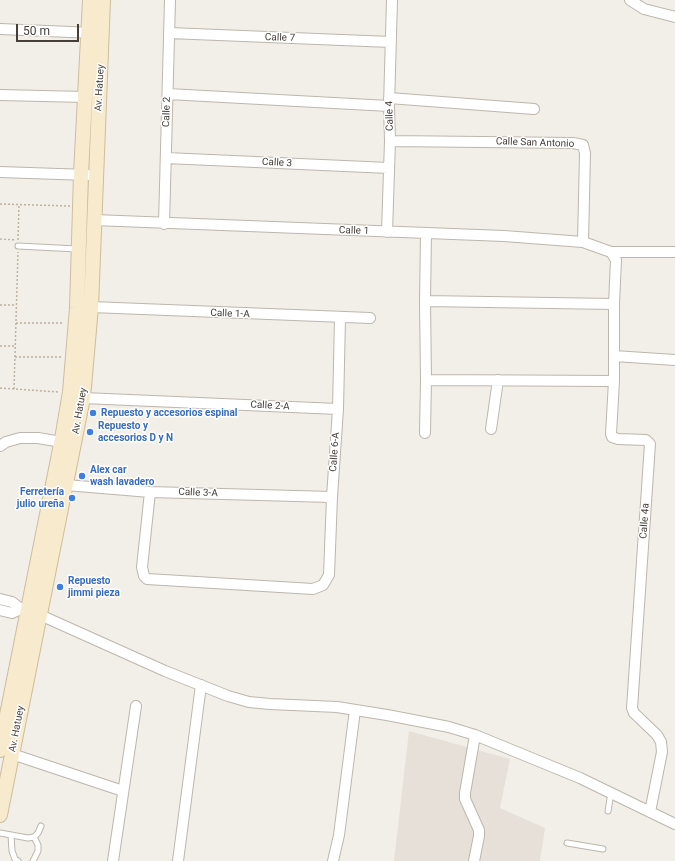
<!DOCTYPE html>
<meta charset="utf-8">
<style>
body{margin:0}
#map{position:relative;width:675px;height:861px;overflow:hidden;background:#f2efe9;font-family:Roboto,sans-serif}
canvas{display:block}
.scale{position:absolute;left:16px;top:24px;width:63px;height:18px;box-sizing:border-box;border:2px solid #453f38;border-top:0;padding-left:5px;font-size:12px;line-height:14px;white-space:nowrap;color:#453f38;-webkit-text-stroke:3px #fff;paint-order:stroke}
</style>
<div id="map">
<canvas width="675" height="861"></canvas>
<div class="scale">50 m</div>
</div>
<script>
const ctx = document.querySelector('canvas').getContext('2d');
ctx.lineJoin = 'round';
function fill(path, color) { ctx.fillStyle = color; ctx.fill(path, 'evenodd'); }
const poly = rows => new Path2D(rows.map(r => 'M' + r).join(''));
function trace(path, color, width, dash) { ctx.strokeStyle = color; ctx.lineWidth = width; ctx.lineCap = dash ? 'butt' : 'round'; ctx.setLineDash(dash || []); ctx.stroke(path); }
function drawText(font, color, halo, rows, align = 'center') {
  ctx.font = font + ' Roboto,sans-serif'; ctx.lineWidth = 3; ctx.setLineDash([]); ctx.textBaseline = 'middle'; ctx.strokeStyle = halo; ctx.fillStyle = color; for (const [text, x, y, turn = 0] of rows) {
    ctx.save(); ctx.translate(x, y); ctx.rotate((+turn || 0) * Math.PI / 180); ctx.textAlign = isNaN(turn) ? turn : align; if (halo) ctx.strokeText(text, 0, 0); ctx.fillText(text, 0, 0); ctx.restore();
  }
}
fill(poly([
 [409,731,510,759,500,808,545,828,540,861,394,861]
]), '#e6e0d8');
const service = poly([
 [18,246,77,249],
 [608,811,611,793],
 [0,833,28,838,34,837,38,833,41,826],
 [11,835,12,851,15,859,18,861],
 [567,843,603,849],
 [33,861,38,851,38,845,34,837]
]);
const minor = poly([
 [630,0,644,9,675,17],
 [0,29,94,33],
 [169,33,391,42],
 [168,94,389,106],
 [0,95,85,97],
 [389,98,534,109],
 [390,141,573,143,583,145,585,153,583,242],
 [166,158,389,168],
 [0,172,88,175],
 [94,220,504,236,583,242,611,252,675,252],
 [164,224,170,0],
 [387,232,390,141,389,106,392,0],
 [611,252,616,260,614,304,614,381,611,434,612,437,618,439,646,440,650,444,632,708,634,713,657,735,661,742,662,752,650,812],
 [425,301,614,304],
 [91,307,370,318],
 [614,356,675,360],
 [426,380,614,381],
 [83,398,338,409],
 [491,429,498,380],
 [425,433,426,380,425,301,426,233],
 [0,446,6,442,20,438,38,438,68,443],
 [66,485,150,492,332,497],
 [150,492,142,567,144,576,147,579,313,589,323,585,329,575,332,497,338,409,340,318],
 [0,599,12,602,21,609,27,611],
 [0,610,12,613,21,609],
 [40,615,165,671,228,696,249,702,270,704,337,707,387,715,449,727,475,735,580,778,675,824],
 [12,754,123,791],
 [113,861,136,706],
 [178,861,201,685],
 [333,861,339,835,355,710],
 [474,861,479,836,479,830,465,799,465,793,475,735]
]);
const secondary = poly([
 [0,750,62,439,70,392,77,308,81,174,90,0],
 [0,815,83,398,91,307,103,0]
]);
trace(service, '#bdb6ac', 7);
trace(minor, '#bdb6ac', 12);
trace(secondary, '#ccbd9e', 16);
trace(poly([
 [0,204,70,206],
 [0,239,16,240],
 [18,240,19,204],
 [0,305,16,305],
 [16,323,64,323],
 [0,346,16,346],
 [15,357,61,357],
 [0,388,58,392],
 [14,389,18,252]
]), '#bdb19f', 1.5, [2, 2]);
trace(service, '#fff', 5);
trace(minor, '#fff', 10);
trace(secondary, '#f8ebcd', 14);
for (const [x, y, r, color] of [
 [93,413,4,"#3f7fe0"],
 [90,432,4,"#3f7fe0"],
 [82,476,4,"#3f7fe0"],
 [72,498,4,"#3f7fe0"],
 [60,587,4,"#3f7fe0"]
]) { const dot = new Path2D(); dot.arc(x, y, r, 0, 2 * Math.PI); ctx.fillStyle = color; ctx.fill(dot); trace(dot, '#fff', 1.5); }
drawText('10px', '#453f38', '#fff', [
 ["Calle 7",280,38,2],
 ["Av. Hatuey",100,88,-87],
 ["Calle 2",167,112,-88],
 ["Calle 4",390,116,-91],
 ["Calle San Antonio",535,143,2],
 ["Calle 3",277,163,3],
 ["Calle 1",354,231,2],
 ["Calle 1-A",230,314,2],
 ["Calle 2-A",270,406,3],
 ["Av. Hatuey",80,411,-80],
 ["Calle 6-A",335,452,-86],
 ["Calle 3-A",198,493,2],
 ["Calle 4a",645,521,-86],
 ["Av. Hatuey",17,729,-79]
]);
drawText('bold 10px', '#366cbe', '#fff', [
 ["Repuesto y accesorios espinal",101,413],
 ["Repuesto y",98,426],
 ["accesorios D y N",98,438],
 ["Alex car",90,470],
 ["wash lavadero",90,482],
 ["Ferretería",64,492,"right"],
 ["julio ureña",64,504,"right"],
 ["Repuesto",68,581],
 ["jimmi pieza",68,593]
], 'left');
</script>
